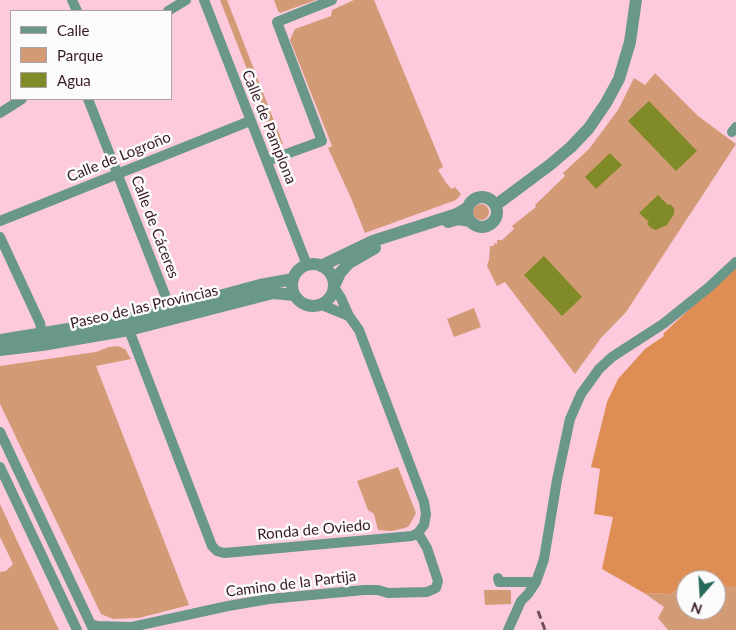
<!DOCTYPE html>
<meta charset="utf-8">
<style>
body{margin:0}
#map{position:relative;width:736px;height:630px;overflow:hidden;background:#fccadc;font-family:Lato,sans-serif}
canvas{display:block}
.legend{position:absolute;left:10px;top:10px;width:162px;height:90px;box-sizing:border-box;background:#fbfbfb;border:1px solid #ada1a6;margin:0;padding:6px 9px;list-style:none;font-size:15px;color:#381a26}
.legend li{display:flex;align-items:center;gap:10px;height:25px}
.legend b{width:25px;border:1px solid #ada1a6}
.north{position:absolute;left:676px;top:570px;width:50px;height:50px;box-sizing:border-box;background:#fbfbfb;border:1px solid #ada1a6;border-radius:50%;rotate:199deg;font-size:14px;font-weight:700;line-height:20px;text-align:center;color:#381a26}
.north::after{content:'';display:block;margin:auto;width:18px;height:22px;background:#26695a;clip-path:polygon(50% 0,100% 100%,50% 72%,0 100%)}
</style>
<div id="map">
<canvas width="736" height="630"></canvas>
<ul class="legend">
<li><b style="height:6px;background:#69978a"></b>Calle</li>
<li><b style="height:14px;background:#d29a75"></b>Parque</li>
<li><b style="height:14px;background:#808b27"></b>Agua</li>
</ul>
<div class="north">N</div>
</div>
<script>
const ctx = document.querySelector('canvas').getContext('2d');
ctx.lineJoin = 'round';
function fill(path, color) { ctx.fillStyle = color; ctx.fill(path, 'evenodd'); }
const poly = rows => new Path2D(rows.map(r => 'M' + r).join(''));
function trace(path, color, width, dash) { ctx.strokeStyle = color; ctx.lineWidth = width; ctx.lineCap = dash ? 'butt' : 'round'; ctx.setLineDash(dash || []); ctx.stroke(path); }
function drawText(font, color, halo, rows, align = 'center') {
  ctx.font = font + ' Lato,sans-serif'; ctx.lineWidth = 5; ctx.setLineDash([]); ctx.textBaseline = 'middle'; ctx.strokeStyle = halo; ctx.fillStyle = color; for (const [text, x, y, turn = 0] of rows) {
    ctx.save(); ctx.translate(x, y); ctx.rotate((+turn || 0) * Math.PI / 180); ctx.textAlign = isNaN(turn) ? turn : align; if (halo) ctx.strokeText(text, 0, 0); ctx.fillText(text, 0, 0); ctx.restore();
  }
}
fill(poly([
 [220,0,227,0,283,144,277,146],
 [274,0,316,0,280,13,278,11],
 [354,0,374,0,443,167,438,170,447,184,452,189,455,187,461,194,456,200,365,233,351,198,328,148,332,146,290,40,295,29,331,16,332,10],
 [655,73,698,116,736,144,626,312,601,338,575,374,505,282,497,286,487,266,489,260,490,246,494,246,494,243,497,244,497,240,502,240,514,229,512,226,536,207,535,205,565,176,563,173,589,149,618,110,634,78,645,85],
 '473 212a8 8 0 1 1 16 0a8 8 0 1 1-16 0Z',
 [474,308,481,327,454,337,447,319],
 [118,346,125,349,131,359,96,366,189,605,139,618,113,619,101,614,0,404,0,366,96,352,109,347],
 [398,467,416,513,409,526,405,528,391,531,378,530,374,514,368,510,357,481],
 [0,504,55,622,59,630,0,630,0,572,6,571,13,564,0,537],
 [716,583,736,588,736,630,668,630,658,618,664,607,644,593,670,594,686,584,686,610,716,610],
 [484,590,511,590,511,604,485,605]
]), '#d29a75');
fill(poly([
 [736,265,736,588,716,583,716,580,704,580,695,578,691,580,686,580,686,584,670,594,644,593,602,569,613,517,594,514,600,469,591,467,607,402,618,379,645,349,664,336,663,334]
]), '#de8e55');
fill(poly([
 [649,101,697,151,676,171,628,121],
 [610,153,622,165,596,189,585,177],
 [658,195,668,205,670,204,674,208,674,214,667,225,656,230,651,228,647,224,649,222,639,213],
 [544,256,582,297,562,316,524,275]
]), '#808b27');
trace(poly([
 [72,0,77,11],
 [204,0,307,265],
 [168,11,186,0],
 [88,99,171,310],
 [0,113,22,99],
 [732,132,736,127],
 [267,161,322,141,277,22,332,0],
 [0,221,250,121],
 [0,237,40,323,42,333],
 [322,305,349,316],
 [129,330,212,546,217,551,224,553,236,552,412,536,418,533,424,525,426,514,424,502,359,330,349,316,341,298,334,287],
 [0,432,93,629],
 [0,467,77,630],
 [498,578,499,582,536,582],
 [91,624,97,626,132,627,228,606,269,599,364,590,378,590,388,593,427,592,436,588,438,581,427,548,418,533],
 [508,630,521,601,528,594,536,582,544,559,557,480,570,419,581,394,599,369,612,357,663,324,708,288,736,262]
]), '#69978a', 10);
trace(poly([
 '467 212a15 15 0 1 1 30 0a15 15 0 1 1-30 0Z',
 [496,205,551,164,571,147,589,128,606,103,619,79,630,42,636,0],
 [448,222,458,219,470,221],
 '292 285a21 21 0 1 1 42 0a21 21 0 1 1-42 0Z',
 [321,266,373,241,457,214,467,208],
 [335,284,340,273,349,263,375,248],
 [0,340,142,317,260,285,293,279],
 [0,350,42,345,129,330,273,293,294,295]
]), '#69978a', 12);
trace(poly([
 [538,611,545,630]
]), '#714d5b', 3, [8, 4]);
drawText('15px', '#381a26', '#fbfbfb', [
 ["Calle de Pamplona",269,127,68],
 ["Calle de Logroño",119,157,-22],
 ["Calle de Cáceres",155,227,69],
 ["Paseo de las Provincias",144,307,-13],
 ["Ronda de Oviedo",314,530,-5],
 ["Camino de la Partija",291,584,-7]
]);
</script>
